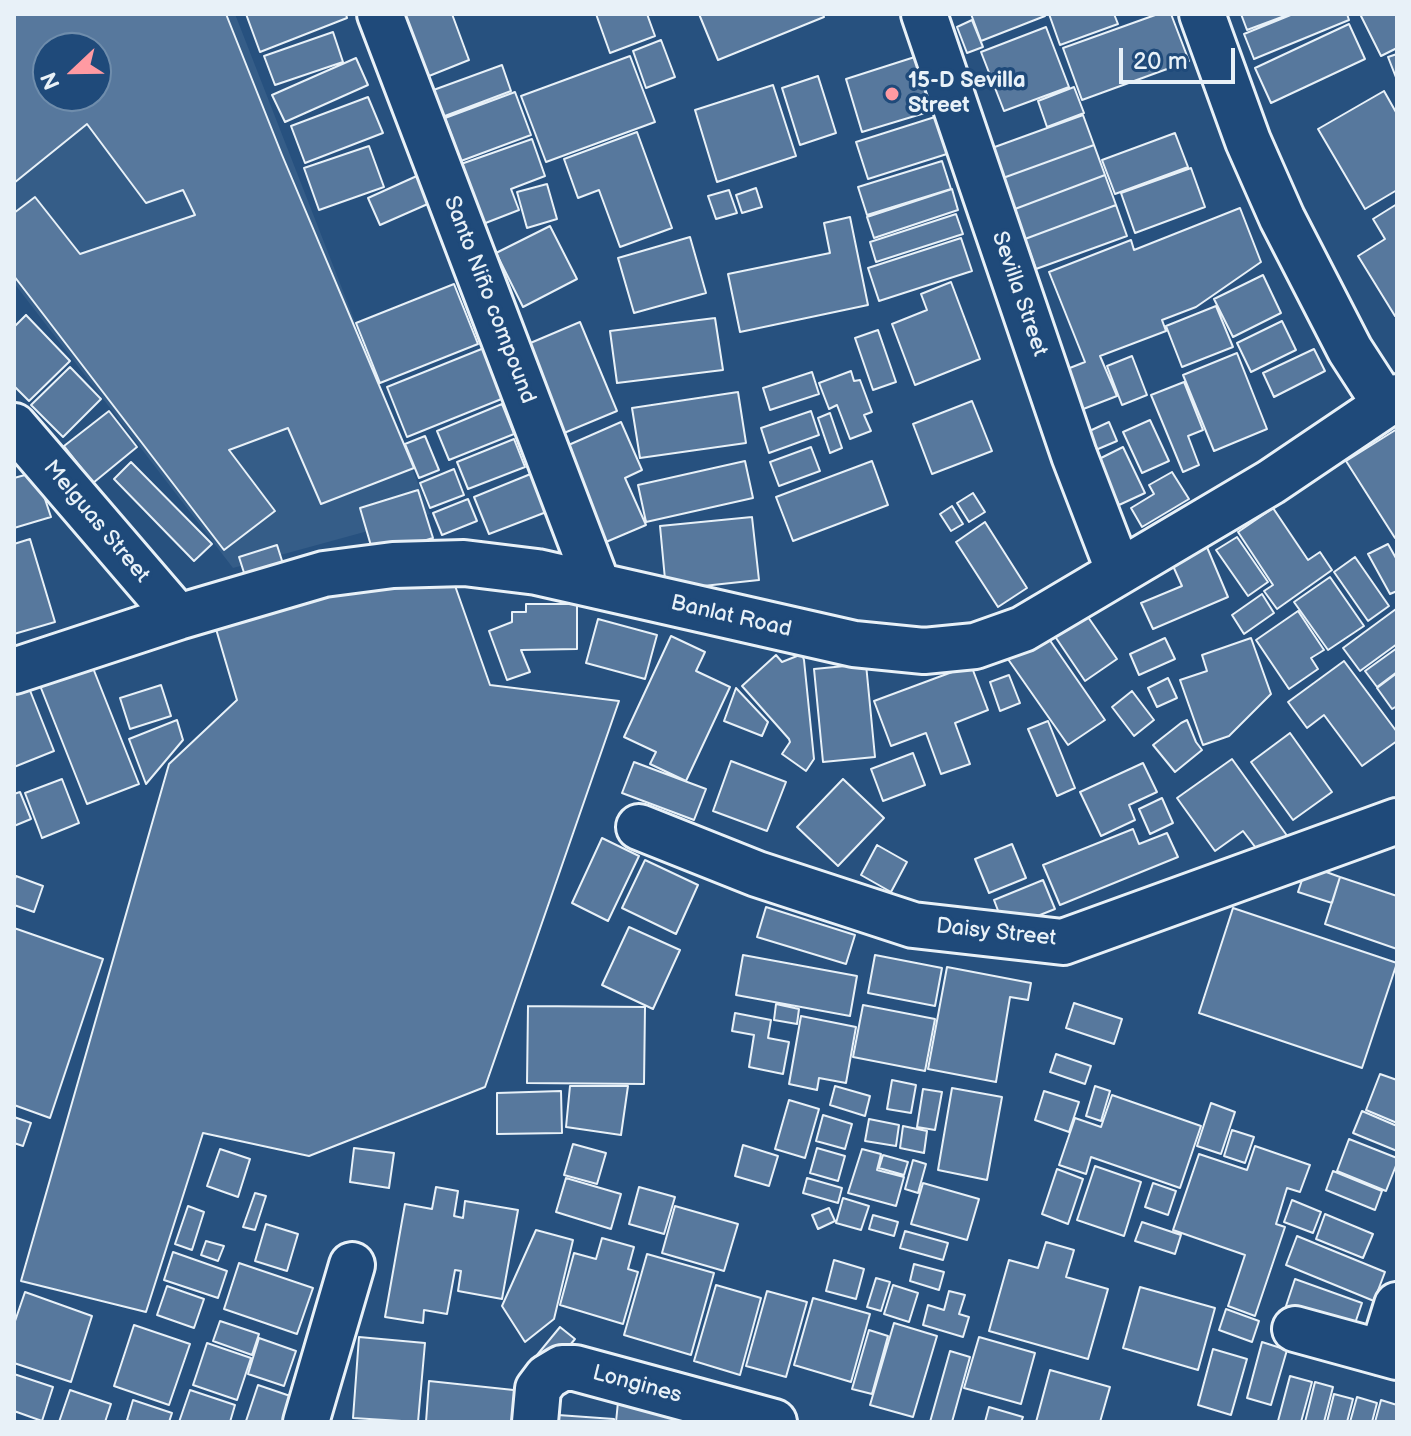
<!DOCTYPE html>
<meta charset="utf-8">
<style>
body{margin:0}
#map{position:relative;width:1411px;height:1436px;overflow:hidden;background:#27517f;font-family:"Balsamiq Sans",sans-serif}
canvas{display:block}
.frame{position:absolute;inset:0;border:16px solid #e8f1f8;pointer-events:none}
.north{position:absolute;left:32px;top:32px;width:80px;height:80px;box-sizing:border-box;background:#1f4a7a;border:2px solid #6f8dac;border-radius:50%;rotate:248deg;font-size:22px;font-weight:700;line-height:32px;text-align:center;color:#e8f1f8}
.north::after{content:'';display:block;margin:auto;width:28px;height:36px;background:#ff9aa2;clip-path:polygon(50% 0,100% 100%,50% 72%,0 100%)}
.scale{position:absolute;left:1119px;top:48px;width:116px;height:36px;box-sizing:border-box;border:4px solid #e8f1f8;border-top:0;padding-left:10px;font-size:24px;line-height:28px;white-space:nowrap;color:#e8f1f8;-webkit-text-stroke:6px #1f4a7a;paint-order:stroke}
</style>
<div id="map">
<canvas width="1411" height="1436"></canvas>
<div class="frame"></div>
<div class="north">N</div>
<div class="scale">20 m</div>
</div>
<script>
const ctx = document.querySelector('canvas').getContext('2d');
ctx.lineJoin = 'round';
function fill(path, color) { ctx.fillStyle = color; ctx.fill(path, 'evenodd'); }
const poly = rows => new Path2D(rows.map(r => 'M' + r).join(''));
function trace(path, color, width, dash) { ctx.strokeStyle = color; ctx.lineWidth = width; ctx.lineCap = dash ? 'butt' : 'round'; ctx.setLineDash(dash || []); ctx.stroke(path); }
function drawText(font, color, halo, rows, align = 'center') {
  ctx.font = font + ' "Balsamiq Sans",sans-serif'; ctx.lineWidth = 7; ctx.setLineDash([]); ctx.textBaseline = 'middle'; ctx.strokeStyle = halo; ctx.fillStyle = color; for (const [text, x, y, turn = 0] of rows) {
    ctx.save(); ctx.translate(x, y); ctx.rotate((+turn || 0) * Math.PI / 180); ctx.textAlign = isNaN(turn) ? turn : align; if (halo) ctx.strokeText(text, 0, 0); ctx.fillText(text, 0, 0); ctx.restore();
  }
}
fill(poly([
 [14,14,235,14,430,514,233,568,14,283],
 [48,48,96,48,96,96,48,96]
]), '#355d88');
const building = poly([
 [14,14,226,14,282,155,414,468,321,504,288,428,229,450,275,511,224,550,14,276,14,213,35,197,80,254,195,215,183,190,146,203,87,124,14,183,14,14],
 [48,48,96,48,96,96,48,96,48,48],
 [246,14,346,14,347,18,260,52,246,14],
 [394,14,452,14,469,60,419,80,394,14],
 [596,14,647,14,655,36,610,53,596,14],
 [699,14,823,14,824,17,718,60,699,14],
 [971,14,1044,14,1045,16,981,41,971,14],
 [1049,14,1114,14,1118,24,1060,45,1049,14],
 [1158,14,1171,14,1189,61,1082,100,1063,48,1158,14],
 [1241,14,1290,14,1247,30,1241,14],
 [1293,14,1347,14,1349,20,1254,59,1244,34,1293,14],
 [1360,14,1397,14,1397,48,1381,56,1360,14],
 [972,20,983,47,967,53,957,27,972,20],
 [1349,24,1365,59,1271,103,1255,68,1349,24],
 [1046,27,1069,87,1004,111,981,52,1046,27],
 [333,32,343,62,275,85,264,56,333,32],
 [661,40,675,77,646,88,633,51,661,40],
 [1397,54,1397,80,1388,57,1397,54],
 [921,55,938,109,862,132,846,79,921,55],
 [630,56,655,122,546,162,521,96,630,56],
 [356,58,368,85,285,122,272,95,356,58],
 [502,65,511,91,437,119,428,92,502,65],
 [818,76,836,133,800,145,782,88,818,76],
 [773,85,796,156,717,182,695,110,773,85],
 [1074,87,1084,113,1047,127,1038,101,1074,87],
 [1384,91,1397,114,1397,190,1365,209,1318,129,1384,91],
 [515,92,531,135,461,161,445,118,515,92],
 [368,97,383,133,305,163,291,126,368,97],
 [1083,115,1094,145,1003,178,992,148,1083,115],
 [938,116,950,153,868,179,856,142,938,116],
 [637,132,672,228,620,247,599,190,578,198,564,159,637,132],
 [1175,133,1188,167,1115,194,1102,160,1175,133],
 [532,139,545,176,511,189,519,210,483,224,461,164,532,139],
 [1094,145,1105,175,1015,209,1003,178,1094,145],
 [369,146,384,187,319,210,304,168,369,146],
 [942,161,951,189,867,215,858,187,942,161],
 [1191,168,1205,207,1135,233,1121,193,1191,168],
 [419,175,430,203,380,225,368,198,419,175],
 [1105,175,1116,205,1025,239,1015,209,1105,175],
 [547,184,557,219,527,228,517,192,547,184],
 [756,188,762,207,742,213,736,195,756,188],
 [952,189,958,210,874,238,867,217,952,189],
 [729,190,737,213,716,219,708,196,729,190],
 [1397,204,1397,314,1395,316,1358,256,1385,239,1373,219,1397,204],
 [1116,205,1127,236,1036,269,1025,239,1116,205],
 [1240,208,1261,262,1196,307,1162,320,1166,331,1100,356,1117,396,1073,413,1057,373,1085,362,1049,272,1131,240,1134,250,1240,208],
 [956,214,963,234,876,262,870,242,956,214],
 [850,217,868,305,740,332,728,274,830,253,824,223,850,217],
 [550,226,577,279,523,307,496,253,550,226],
 [690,237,706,293,634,313,618,258,690,237],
 [961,238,972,271,879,301,868,268,961,238],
 [1263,275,1281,313,1233,337,1214,299,1263,275],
 [951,282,980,359,915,385,892,324,927,310,921,294,951,282],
 [454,284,478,344,380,383,356,323,454,284],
 [1216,306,1233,347,1182,367,1166,326,1216,306],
 [26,315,70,361,29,401,14,386,14,327,26,315],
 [715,318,723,370,617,383,610,331,715,318],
 [1282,321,1296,350,1251,372,1237,343,1282,321],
 [580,322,617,411,564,433,528,344,580,322],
 [878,330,896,382,873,390,855,338,878,330],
 [484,348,504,398,407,437,387,387,484,348],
 [1314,349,1325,371,1274,397,1263,373,1314,349],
 [1237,353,1267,429,1214,451,1183,375,1237,353],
 [1132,356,1147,395,1122,405,1107,366,1132,356],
 [70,367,101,399,63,437,31,405,70,367],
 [851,371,854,381,860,380,872,412,864,415,871,431,850,439,837,405,829,409,819,383,851,371],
 [812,372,819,394,770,410,763,388,812,372],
 [1184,382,1203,430,1188,436,1199,465,1183,472,1151,395,1184,382],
 [738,392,746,443,640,458,632,408,738,392],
 [972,401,992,451,932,474,913,424,972,401],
 [502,404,514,434,449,460,437,431,502,404],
 [109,411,137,447,93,483,64,446,109,411],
 [811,411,819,435,769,453,761,428,811,411],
 [830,413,842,448,830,453,818,418,830,413],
 [1150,420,1169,461,1142,473,1123,432,1150,420],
 [621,422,642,470,625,478,646,525,606,542,564,447,621,422],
 [1109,422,1117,441,1091,452,1083,434,1109,422],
 [1397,429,1397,537,1395,538,1346,461,1397,429],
 [425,436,439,470,419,478,405,444,425,436],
 [514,439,525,467,468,489,457,462,514,439],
 [811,447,820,471,779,486,770,462,811,447],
 [1123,447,1145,493,1119,505,1097,460,1123,447],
 [745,461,753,498,646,522,638,485,745,461],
 [872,461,888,505,793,541,776,497,872,461],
 [131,462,212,544,194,561,114,479,131,462],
 [454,469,464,495,430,508,420,483,454,469],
 [36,472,51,517,14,528,14,478,36,472],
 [1172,472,1189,499,1142,527,1131,508,1154,494,1149,485,1172,472],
 [533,473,549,511,489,534,474,497,533,473],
 [418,490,433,538,374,556,360,508,418,490],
 [973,493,985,512,969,522,957,503,973,493],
 [468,499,477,521,442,535,433,513,468,499],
 [952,506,963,524,951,531,940,514,952,506],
 [1273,508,1308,560,1320,552,1332,570,1277,609,1264,591,1273,585,1238,532,1273,508],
 [752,517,759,580,666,590,660,526,752,517],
 [985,522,1027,588,998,607,956,542,985,522],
 [1201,533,1228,597,1153,629,1141,603,1182,586,1165,548,1201,533],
 [1237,537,1268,582,1248,596,1216,550,1237,537],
 [30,539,55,622,14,634,14,544,30,539],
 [1388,544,1397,560,1397,591,1390,594,1368,554,1388,544],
 [277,545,284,567,246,579,239,557,277,545],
 [1355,557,1389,606,1368,621,1334,572,1355,557],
 [1330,577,1364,626,1328,650,1294,602,1330,577],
 [453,580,490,685,619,701,485,1087,309,1156,203,1133,146,1312,21,1281,169,764,237,700,216,629,315,598,453,580],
 [1262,594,1274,613,1244,634,1232,615,1262,594],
 [526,604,577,604,577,649,521,650,530,672,507,680,489,631,512,622,512,612,526,612,526,604],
 [1079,604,1117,659,1085,681,1048,626,1079,604],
 [1396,609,1397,644,1360,671,1343,648,1396,609],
 [1298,611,1324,650,1311,658,1318,669,1289,689,1256,640,1298,611],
 [598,619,657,635,645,679,586,663,598,619],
 [1040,626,1105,720,1068,745,1003,652,1040,626],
 [671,636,705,652,696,671,730,687,686,781,650,764,656,752,624,737,671,636],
 [1165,638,1175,659,1139,675,1130,654,1165,638],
 [1251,638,1271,694,1229,736,1203,745,1180,680,1207,671,1202,655,1251,638],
 [1397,648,1397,672,1377,687,1365,671,1397,648],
 [802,654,804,660,814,759,806,771,782,754,790,742,789,739,742,686,776,655,782,662,802,654],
 [1344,661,1397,732,1397,741,1362,766,1324,715,1307,728,1288,702,1344,661],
 [91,663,139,784,87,804,39,683,91,663],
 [866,664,875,757,823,762,814,669,866,664],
 [971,665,988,710,955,723,970,764,941,774,926,733,891,746,874,701,971,665],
 [1397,673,1397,706,1392,709,1377,688,1397,673],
 [1009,675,1020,703,1000,711,990,682,1009,675],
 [1168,678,1177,698,1157,707,1148,688,1168,678],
 [161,685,171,716,130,729,120,698,161,685],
 [29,688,54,751,14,767,14,694,29,688],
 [736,688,768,722,762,736,724,721,736,688],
 [1132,691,1154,720,1134,736,1112,707,1132,691],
 [177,720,183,740,146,784,129,739,177,720],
 [1187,720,1196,742,1202,750,1175,772,1153,745,1181,723,1187,720],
 [1048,721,1075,788,1057,796,1028,729,1048,721],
 [1290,733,1332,792,1293,820,1251,762,1290,733],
 [913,753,925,785,883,801,871,769,913,753],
 [1232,759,1288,837,1262,856,1243,831,1215,851,1177,798,1232,759],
 [731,761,786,782,767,831,713,811,731,761],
 [634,762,706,789,694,820,622,793,634,762],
 [1143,763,1157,792,1129,805,1135,820,1101,836,1080,792,1143,763],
 [62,779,79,823,42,838,25,793,62,779],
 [843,779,884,818,838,866,797,827,843,779],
 [20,792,31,819,14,826,14,794,20,792],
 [1162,798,1173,823,1150,834,1139,809,1162,798],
 [1133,829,1139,844,1167,833,1178,857,1060,905,1043,865,1133,829],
 [602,838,639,856,608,921,572,903,602,838],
 [1012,844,1026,878,989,893,975,859,1012,844],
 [877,845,907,862,891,892,861,875,877,845],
 [645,860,698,885,676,934,622,908,645,860],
 [1307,865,1340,877,1332,903,1298,892,1307,865],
 [16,876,43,886,34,912,14,905,14,882,16,876],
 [1340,877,1397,896,1397,949,1325,924,1340,877],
 [1043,880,1055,909,1005,929,994,900,1043,880],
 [766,907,855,935,846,964,757,937,766,907],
 [1233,908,1397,963,1362,1068,1199,1013,1233,908],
 [629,927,680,950,653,1009,602,985,629,927],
 [14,928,103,959,50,1118,14,1105,14,928],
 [743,955,857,976,850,1016,736,995,743,955],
 [875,955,942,968,935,1006,868,993,875,955],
 [947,967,1031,983,1028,1000,1010,997,996,1082,928,1069,947,967],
 [1074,1003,1122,1019,1114,1044,1066,1028,1074,1003],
 [776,1004,799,1009,797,1024,774,1020,776,1004],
 [863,1005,935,1019,925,1071,853,1057,863,1005],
 [528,1006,645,1007,644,1084,527,1083,528,1006],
 [735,1013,771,1020,768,1038,789,1042,783,1074,749,1067,754,1035,732,1031,735,1013],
 [801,1016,856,1027,846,1083,819,1078,817,1090,789,1084,801,1016],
 [1056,1054,1091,1066,1085,1084,1050,1072,1056,1054],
 [1380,1074,1397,1080,1397,1123,1366,1110,1380,1074],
 [892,1080,916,1085,911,1113,887,1109,892,1080],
 [570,1086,628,1086,621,1135,566,1127,570,1086],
 [835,1086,870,1096,865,1116,830,1105,835,1086],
 [1095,1086,1110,1091,1101,1121,1086,1116,1095,1086],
 [952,1088,1002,1097,987,1180,938,1170,952,1088],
 [923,1089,942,1092,935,1130,917,1127,923,1089],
 [561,1091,562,1133,497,1134,497,1093,561,1091],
 [1044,1091,1079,1102,1069,1132,1035,1120,1044,1091],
 [1112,1095,1201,1126,1180,1188,1091,1157,1086,1174,1059,1165,1075,1118,1101,1127,1112,1095],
 [789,1100,819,1109,805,1158,775,1149,789,1100],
 [1211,1103,1235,1112,1221,1154,1197,1146,1211,1103],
 [1362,1111,1397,1126,1397,1151,1353,1133,1362,1111],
 [823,1115,852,1124,845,1149,816,1141,823,1115],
 [14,1117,31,1123,23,1146,14,1143,14,1117],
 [869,1119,899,1125,896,1146,865,1141,869,1119],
 [903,1126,927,1131,924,1153,900,1148,903,1126],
 [1232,1130,1254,1137,1245,1163,1224,1156,1232,1130],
 [1349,1139,1397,1158,1397,1163,1386,1191,1337,1171,1349,1139],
 [573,1144,606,1153,597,1184,564,1175,573,1144],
 [743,1145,778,1156,769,1186,735,1176,743,1145],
 [1255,1146,1310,1165,1300,1192,1287,1188,1276,1224,1285,1227,1255,1316,1228,1306,1245,1255,1173,1230,1199,1154,1247,1170,1255,1146],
 [354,1148,394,1153,389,1188,350,1182,354,1148],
 [817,1148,845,1156,838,1181,810,1173,817,1148],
 [220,1149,250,1159,238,1197,207,1186,220,1149],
 [862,1149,881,1154,877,1170,904,1177,896,1206,848,1193,862,1149],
 [883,1155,908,1162,904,1175,879,1168,883,1155],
 [913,1160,926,1164,918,1193,905,1189,913,1160],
 [1095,1166,1141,1182,1124,1236,1077,1220,1095,1166],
 [1057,1169,1083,1179,1068,1224,1042,1214,1057,1169],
 [1333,1171,1382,1191,1375,1210,1326,1190,1333,1171],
 [566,1178,621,1194,611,1229,556,1212,566,1178],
 [807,1178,842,1188,838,1203,803,1193,807,1178],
 [923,1183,979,1199,967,1240,911,1224,923,1183],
 [1153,1183,1176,1191,1168,1215,1145,1207,1153,1183],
 [436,1187,458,1191,454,1216,463,1218,465,1201,518,1210,502,1299,458,1291,461,1271,455,1270,447,1314,424,1310,423,1323,385,1317,405,1204,432,1209,436,1187],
 [639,1187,675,1197,664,1234,629,1224,639,1187],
 [255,1193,266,1196,255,1230,243,1227,255,1193],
 [843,1198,869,1206,861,1230,836,1223,843,1198],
 [1292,1200,1321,1212,1313,1233,1284,1222,1292,1200],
 [188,1206,204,1212,192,1250,175,1244,188,1206],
 [675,1206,738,1224,724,1271,662,1253,675,1206],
 [829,1208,835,1221,818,1229,812,1215,829,1208],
 [1325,1214,1373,1234,1363,1258,1316,1239,1325,1214],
 [873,1215,898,1222,894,1236,869,1229,873,1215],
 [1142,1222,1181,1235,1175,1254,1135,1241,1142,1222],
 [266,1224,298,1234,287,1271,255,1261,266,1224],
 [536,1230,573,1240,554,1319,525,1342,502,1306,536,1230],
 [905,1231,948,1243,943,1260,900,1248,905,1231],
 [1297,1236,1385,1272,1374,1301,1286,1265,1297,1236],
 [602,1238,634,1247,628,1269,638,1272,623,1324,560,1305,574,1253,596,1259,602,1238],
 [206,1241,224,1246,218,1261,201,1255,206,1241],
 [1046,1242,1074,1250,1066,1277,1108,1289,1088,1359,989,1331,1009,1260,1038,1268,1046,1242],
 [173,1252,227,1271,218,1298,164,1280,173,1252],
 [647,1254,714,1273,691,1355,624,1335,647,1254],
 [834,1260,864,1269,856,1299,826,1291,834,1260],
 [239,1263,313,1288,297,1334,224,1309,239,1263],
 [914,1264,944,1272,939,1290,910,1281,914,1264],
 [876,1278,890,1282,881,1311,867,1307,876,1278],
 [1295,1279,1362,1303,1350,1338,1283,1315,1295,1279],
 [716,1285,761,1298,740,1375,694,1361,716,1285],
 [893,1285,918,1293,909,1322,884,1314,893,1285],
 [167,1286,204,1299,194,1328,157,1315,167,1286],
 [1140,1287,1215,1308,1198,1370,1123,1348,1140,1287],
 [767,1291,807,1302,786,1377,746,1366,767,1291],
 [949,1291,965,1295,959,1314,969,1317,963,1337,923,1325,928,1305,944,1310,949,1291],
 [25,1292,92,1316,71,1382,14,1363,14,1324,25,1292],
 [813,1298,870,1314,851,1382,794,1365,813,1298],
 [1226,1309,1259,1321,1252,1342,1219,1330,1226,1309],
 [220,1321,259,1334,252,1355,213,1341,220,1321],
 [894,1323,937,1336,913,1417,870,1405,894,1323],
 [134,1325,190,1344,169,1405,114,1386,134,1325],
 [560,1327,575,1339,552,1367,537,1355,560,1327],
 [869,1330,888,1336,872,1394,852,1389,869,1330],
 [359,1337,425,1343,418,1422,353,1418,359,1337],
 [979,1337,1035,1353,1021,1404,964,1388,979,1337],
 [259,1338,296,1351,284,1386,248,1374,259,1338],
 [1262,1342,1287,1350,1271,1405,1247,1398,1262,1342],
 [207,1343,251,1358,237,1400,193,1385,207,1343],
 [1213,1349,1247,1359,1231,1415,1198,1405,1213,1349],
 [950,1351,970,1357,952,1422,930,1422,950,1351],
 [1050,1370,1110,1387,1100,1422,1036,1422,1050,1370],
 [14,1374,53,1387,42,1421,14,1411,14,1374],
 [1290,1376,1312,1382,1301,1422,1278,1421,1290,1376],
 [429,1381,523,1391,521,1422,426,1422,429,1381],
 [1315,1382,1333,1387,1324,1422,1305,1422,1315,1382],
 [258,1385,299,1399,291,1422,246,1421,258,1385],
 [70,1390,111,1404,105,1422,59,1422,70,1390],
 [190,1390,235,1405,230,1422,179,1422,190,1390],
 [1334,1394,1353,1399,1347,1422,1327,1422,1334,1394],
 [1357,1397,1377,1403,1372,1422,1350,1422,1357,1397],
 [133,1400,172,1413,169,1422,133,1422,127,1420,133,1400],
 [1381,1400,1397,1405,1397,1422,1375,1422,1381,1400],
 [618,1402,677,1406,676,1422,616,1422,618,1402],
 [989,1407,1023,1417,1021,1422,985,1422,989,1407],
 [558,1415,614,1419,614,1422,558,1422,558,1415]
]);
fill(building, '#57789d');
trace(building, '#e8f1f8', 2);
const minor = poly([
 [380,14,598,586],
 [924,14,1074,455,1119,572],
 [1202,14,1248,141,1282,218,1350,350,1385,404],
 [14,426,178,617],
 [14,671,178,617,324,574,393,565,464,563,537,572,854,644,924,651,975,646,1023,629,1271,482,1397,397],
 [639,827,757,874,913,925,1063,942,1397,821],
 [1295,1329,1397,1357],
 [1382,1353,1397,1305],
 [306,1422,352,1265],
 [535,1422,538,1389,547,1377,562,1368,575,1368,774,1422]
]);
trace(minor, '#e8f1f8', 50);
trace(minor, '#1f4a7a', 44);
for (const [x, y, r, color] of [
 [892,94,8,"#ff9aa2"]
]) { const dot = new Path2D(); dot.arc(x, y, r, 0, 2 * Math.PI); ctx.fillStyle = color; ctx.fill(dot); trace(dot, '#1f4a7a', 3); }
drawText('bold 22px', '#e8f1f8', '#1f4a7a', [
 ["15-D Sevilla",908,81],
 ["Street",908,106]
], 'left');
drawText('22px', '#e8f1f8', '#1f4a7a', [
 ["Sevilla Street",1019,294,71],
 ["Santo Niño compound",489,300,69],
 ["Melguas Street",96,522,50],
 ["Banlat Road",731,617,13],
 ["Daisy Street",996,933,6],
 ["Longines",637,1385,15]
]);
</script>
